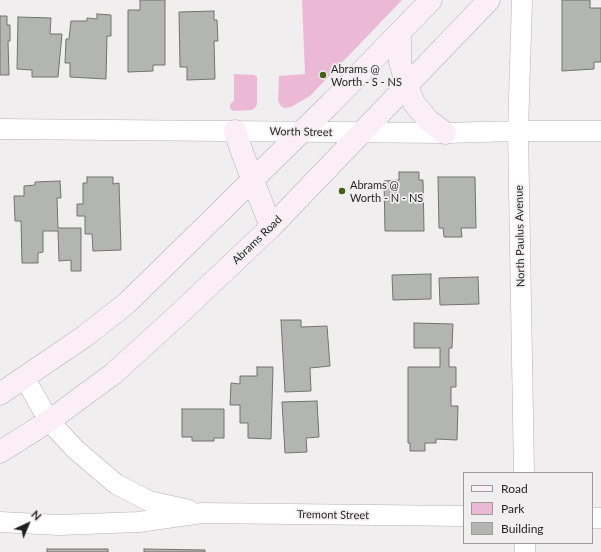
<!DOCTYPE html>
<style>
body{margin:0}
#map{position:relative;width:601px;height:552px;overflow:hidden;background:#f1eef0;font-family:Lato,sans-serif}
canvas{display:block}
.legend{position:absolute;left:463px;top:472px;width:130px;height:72px;box-sizing:border-box;background:#f1eef0;border:1px solid #9d9b9d;margin:0;padding:5px 7px;list-style:none;font-size:12px;color:#201f20}
.legend li{display:flex;align-items:center;gap:8px;height:20px}
.legend b{width:20px;border:1px solid #9d9b9d}
.north{position:absolute;left:8px;top:504px;width:40px;height:40px;-webkit-text-stroke:3px #f1eef0;paint-order:stroke;rotate:44deg;font-size:11px;font-weight:700;line-height:16px;text-align:center;color:#201f20}
.north::after{content:'';display:block;margin:auto;width:14px;height:18px;background:#201f20;clip-path:polygon(50% 0,100% 100%,50% 72%,0 100%)}
</style>
<div id="map">
<canvas width="601" height="552"></canvas>
<ul class="legend">
<li><b style="height:5px;background:#fceef6"></b>Road</li>
<li><b style="height:11px;background:#ebb9d6"></b>Park</li>
<li><b style="height:11px;background:#b3b5b2"></b>Building</li>
</ul>
<div class="north">N</div>
</div>
<script>
const ctx = document.querySelector('canvas').getContext('2d');
ctx.lineJoin = 'round';
function fill(path, color) { ctx.fillStyle = color; ctx.fill(path, 'evenodd'); }
const poly = rows => new Path2D(rows.map(r => 'M' + r).join(''));
function trace(path, color, width, dash) { ctx.strokeStyle = color; ctx.lineWidth = width; ctx.lineCap = dash ? 'butt' : 'round'; ctx.setLineDash(dash || []); ctx.stroke(path); }
function drawText(font, color, halo, rows, align = 'center') {
  ctx.font = font + ' Lato,sans-serif'; ctx.lineWidth = 3.5; ctx.setLineDash([]); ctx.textBaseline = 'middle'; ctx.strokeStyle = halo; ctx.fillStyle = color; for (const [text, x, y, turn = 0] of rows) {
    ctx.save(); ctx.translate(x, y); ctx.rotate((+turn || 0) * Math.PI / 180); ctx.textAlign = isNaN(turn) ? turn : align; if (halo) ctx.strokeText(text, 0, 0); ctx.fillText(text, 0, 0); ctx.restore();
  }
}
fill(poly([
 [302,0,402,0,310,96,291,107,284,108,281,106,278,101,279,76,305,74],
 [234,74,254,75,257,77,257,103,256,107,252,110,233,111,230,108,230,104,234,101]
]), '#ebb9d6');
const building = poly([
 [140,0,165,0,165,65,153,65,153,71,128,72,128,10,140,10,140,0],
 [562,0,590,0,590,8,601,8,601,62,594,62,594,69,562,71,562,0],
 [214,11,214,20,217,20,218,41,214,41,215,79,187,80,187,67,180,67,179,12,214,11],
 [97,14,111,15,111,36,107,36,106,79,70,77,70,63,65,63,66,39,69,39,71,21,87,21,87,18,97,19,97,14],
 [0,16,7,16,7,25,10,25,10,41,8,41,9,75,0,75,0,16],
 [18,17,51,18,50,34,62,34,58,77,32,77,32,70,17,69,18,17],
 [399,172,419,172,419,180,423,180,424,231,385,231,384,181,399,180,399,172],
 [87,177,113,177,113,184,119,183,121,250,93,251,92,234,85,234,85,216,77,216,77,204,83,204,83,183,87,183,87,177],
 [438,177,475,177,476,228,461,228,462,237,444,237,443,228,439,228,438,177],
 [60,181,61,198,57,198,58,228,81,228,81,271,71,271,71,260,59,261,58,231,43,231,43,252,38,253,38,263,22,263,21,221,15,221,14,196,24,196,24,186,35,185,35,182,60,181],
 [431,274,431,299,393,300,392,275,431,274],
 [478,277,479,304,440,305,439,278,478,277],
 [281,320,301,320,301,327,327,326,330,366,310,368,311,391,285,392,281,320],
 [414,323,453,324,452,348,449,348,449,367,456,367,456,387,451,387,451,406,458,406,457,440,436,439,436,443,425,443,425,451,410,451,410,443,408,443,408,367,440,367,440,348,414,348,414,323],
 [257,367,273,367,271,439,248,438,248,423,240,423,240,405,230,405,231,383,240,384,240,376,257,376,257,367],
 [317,401,319,437,306,438,307,452,285,453,282,402,317,401],
 [182,409,224,409,224,438,214,438,214,441,192,441,192,437,182,437,182,409],
 [47,549,108,549,108,552,47,552,47,549],
 [144,549,205,550,205,552,144,552,144,549]
]);
fill(building, '#b3b5b2');
trace(building, '#727370', 1);
const street = poly([
 [522,0,518,131,524,473],
 [0,129,445,133,518,131,601,131],
 [24,377,49,421,75,449,116,484,149,501,189,510],
 [592,518,601,518],
 [0,522,59,525,139,522,202,513,464,516],
 [525,543,525,552]
]);
const secondary = poly([
 [400,32,400,62,407,86,414,103,428,120,445,133],
 [235,131,242,152,271,227],
 [0,394,85,336,127,303,331,103,431,0],
 [0,452,49,421,113,374,178,315,271,227,489,0]
]);
trace(street, '#b5b2b4', 21);
trace(secondary, '#b5b2b4', 23);
trace(street, '#fff', 20);
trace(secondary, '#fceef6', 22);
for (const [x, y, r, color] of [
 [323,75,4,"#446113"],
 [342,191,4,"#446113"]
]) { const dot = new Path2D(); dot.arc(x, y, r, 0, 2 * Math.PI); ctx.fillStyle = color; ctx.fill(dot); trace(dot, '#f1eef0', 1.5); }
drawText('11px', '#201f20', '#f1eef0', [
 ["Abrams @",331,69],
 ["Worth - S - NS",331,82],
 ["Abrams @",350,185],
 ["Worth - N - NS",350,198]
], 'left');
drawText('11px', '#201f20', '#f1eef0', [
 ["Worth Street",301,132,1],
 ["North Paulus Avenue",520,236,-91],
 ["Abrams Road",257,240,-44],
 ["Tremont Street",333,515,1]
]);
</script>
